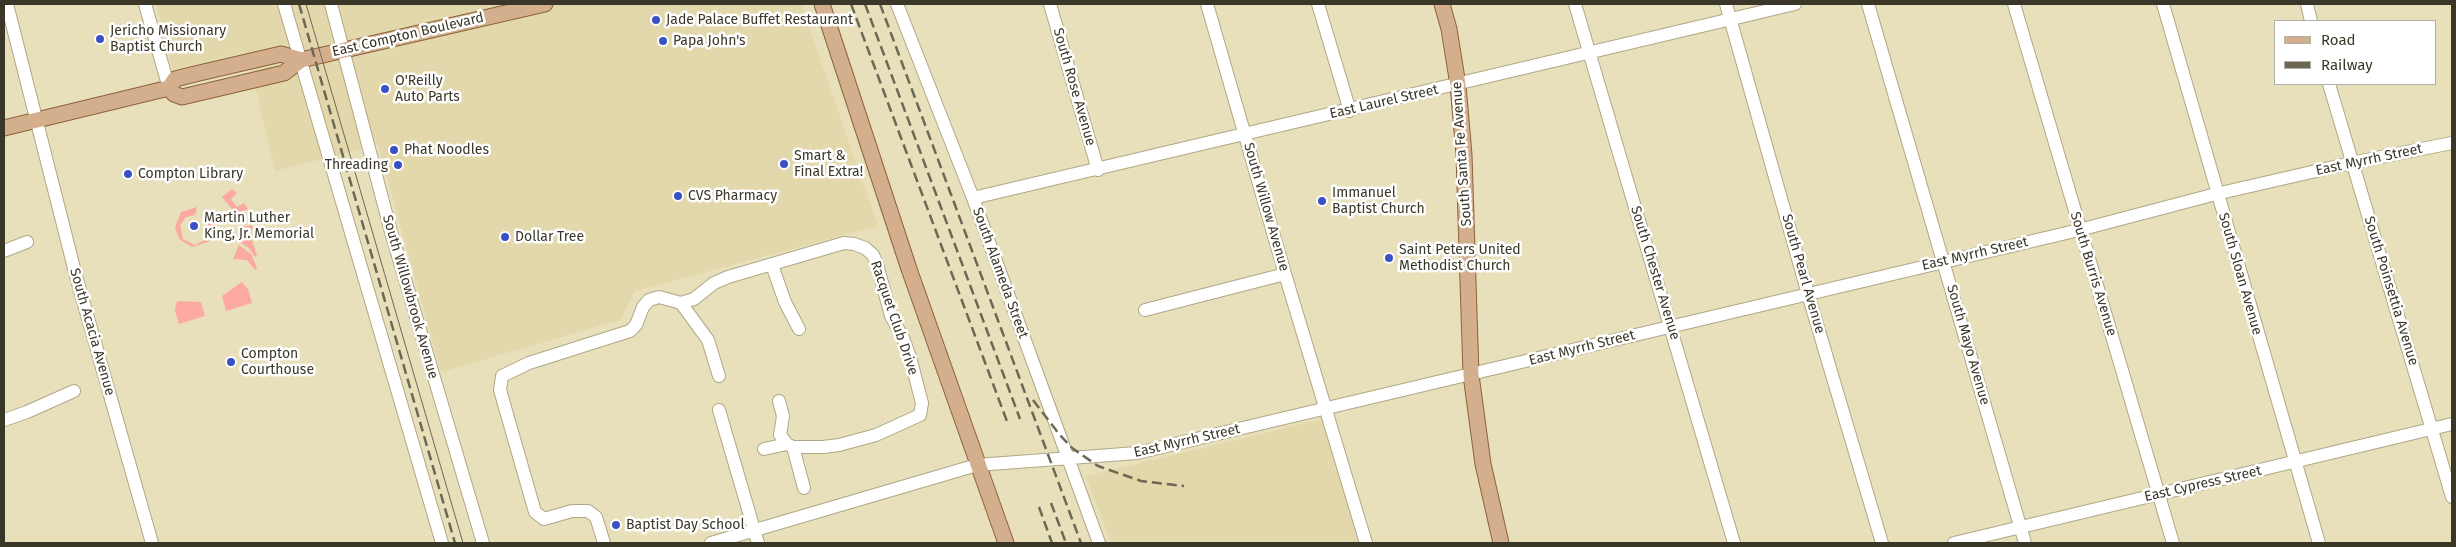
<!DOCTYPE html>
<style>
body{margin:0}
#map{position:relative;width:2456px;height:547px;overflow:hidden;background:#e8dfbb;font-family:"Fira Sans",sans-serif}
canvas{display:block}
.frame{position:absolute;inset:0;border:5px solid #3a3728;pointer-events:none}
.legend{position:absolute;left:2274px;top:20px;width:162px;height:65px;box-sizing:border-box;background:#fff;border:1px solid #b0afa9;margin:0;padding:6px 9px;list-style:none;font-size:15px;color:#3a3728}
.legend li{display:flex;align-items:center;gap:10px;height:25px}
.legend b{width:25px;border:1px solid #b0afa9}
</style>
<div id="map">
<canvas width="2456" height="547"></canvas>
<div class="frame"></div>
<ul class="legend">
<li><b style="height:6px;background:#d4af8e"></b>Road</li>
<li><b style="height:6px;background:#6c6853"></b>Railway</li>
</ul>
</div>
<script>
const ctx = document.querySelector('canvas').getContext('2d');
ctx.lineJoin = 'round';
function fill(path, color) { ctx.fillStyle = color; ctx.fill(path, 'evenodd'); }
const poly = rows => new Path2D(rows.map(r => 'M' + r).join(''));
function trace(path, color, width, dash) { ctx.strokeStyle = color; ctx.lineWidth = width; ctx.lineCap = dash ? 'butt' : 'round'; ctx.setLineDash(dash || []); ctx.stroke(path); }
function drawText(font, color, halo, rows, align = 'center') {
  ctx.font = font + ' "Fira Sans",sans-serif'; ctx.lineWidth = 5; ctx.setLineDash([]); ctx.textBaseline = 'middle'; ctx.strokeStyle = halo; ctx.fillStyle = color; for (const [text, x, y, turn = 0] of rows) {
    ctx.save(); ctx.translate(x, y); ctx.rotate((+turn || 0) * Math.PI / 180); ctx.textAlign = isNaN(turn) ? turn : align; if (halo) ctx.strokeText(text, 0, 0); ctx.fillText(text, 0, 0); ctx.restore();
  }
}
fill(poly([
 [156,4,801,4,878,226,635,291,620,320,441,372,378,145,275,171,247,52,176,69,172,68],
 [1323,419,1359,543,1111,543,1086,476]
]), '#e3d8ac');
fill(poly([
 [232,189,237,193,231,199,237,207,244,203,248,209,236,214,222,197],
 [197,207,195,215,186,217,180,225,183,239,195,245,206,239,209,226,204,218,208,212,214,220,215,227,214,234,208,242,192,247,179,239,175,227,181,212],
 [252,225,253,229,249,231,257,256,255,257,249,248,239,242,240,227],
 [239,245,251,254,257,268,255,270,247,260,233,259],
 [242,282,248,289,252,303,226,311,222,296],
 [177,301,201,302,205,316,179,324,175,310]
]), '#fca9a1');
const minor = poly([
 [7,4,76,276,152,543],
 [145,4,169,88],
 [284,4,442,543],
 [331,4,391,232,483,543],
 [897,4,973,198,1099,543],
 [1050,4,1098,170],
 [1207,4,1285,274,1366,543],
 [1318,4,1350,111],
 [1575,4,1734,543],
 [1726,4,1808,294,1882,543],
 [1868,4,2025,543],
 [2014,4,2173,543],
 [2163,4,2319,543],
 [2307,4,2311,21],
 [2329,84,2452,497],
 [973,198,1795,4],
 [4,251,27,242],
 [772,265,785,302,799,329],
 [681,303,708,340,719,376],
 [1145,310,1285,274],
 [779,401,783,416,780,435,787,444],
 [719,410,758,543],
 [4,420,27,412,74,391],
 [793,447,804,488],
 [604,543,596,517,588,511,572,511,544,519,535,512,500,390,502,376,529,363,630,331,636,325,643,307,649,300,659,297,681,303,694,299,714,283,728,277,844,243,854,244,865,248,873,255,877,264,891,316,903,338,910,357,922,403,920,415,876,435,839,445,823,447,793,447,787,444,764,449],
 [711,543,977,465,1137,453,2079,230,2216,194,2351,163,2452,143],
 [1954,543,2452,424]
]);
const major = poly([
 [822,4,909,269,1006,543],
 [1442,4,1449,29,1458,85,1464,155,1471,375,1483,464,1501,543],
 [169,88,174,94,182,97,284,73,301,60,545,4],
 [4,128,169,88,175,79,195,74,281,54,301,60]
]);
trace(minor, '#b0a785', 14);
trace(major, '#8c633a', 17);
trace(minor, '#fff', 12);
trace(major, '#d4af8e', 15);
trace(poly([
 [306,4,463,543]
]), '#6c6853', 1);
trace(poly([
 [299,4,455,543],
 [851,4,1008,424],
 [865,4,1020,419],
 [880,4,1081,543],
 [1033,400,1059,434,1072,448,1098,466,1141,481,1184,486],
 [1051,503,1066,543],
 [1039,507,1052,543]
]), '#6c6853', 2.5, [10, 5]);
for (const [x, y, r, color] of [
 [656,20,5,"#3a51c3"],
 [100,39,5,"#3a51c3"],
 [663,41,5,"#3a51c3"],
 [385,89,5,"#3a51c3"],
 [394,150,5,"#3a51c3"],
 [784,164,5,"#3a51c3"],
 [398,165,5,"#3a51c3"],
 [128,174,5,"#3a51c3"],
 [678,196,5,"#3a51c3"],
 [1322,201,5,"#3a51c3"],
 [194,226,5,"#3a51c3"],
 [505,237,5,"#3a51c3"],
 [1389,258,5,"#3a51c3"],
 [231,362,5,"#3a51c3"],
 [616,525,5,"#3a51c3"]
]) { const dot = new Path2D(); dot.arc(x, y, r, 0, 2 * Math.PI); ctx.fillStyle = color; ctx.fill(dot); trace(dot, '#fff', 2); }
drawText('14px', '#3a3728', '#fff', [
 ["Jade Palace Buffet Restaurant",666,20],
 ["Jericho Missionary",110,31],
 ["Baptist Church",110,47],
 ["Papa John's",673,41],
 ["O'Reilly",395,81],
 ["Auto Parts",395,97],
 ["Phat Noodles",404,150],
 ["Smart &",794,156],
 ["Final Extra!",794,172],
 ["Threading",388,165,"right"],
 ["Compton Library",138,174],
 ["Immanuel",1332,193],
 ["Baptist Church",1332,209],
 ["CVS Pharmacy",688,196],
 ["Martin Luther",204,218],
 ["King, Jr. Memorial",204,234],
 ["Dollar Tree",515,237],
 ["Saint Peters United",1399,250],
 ["Methodist Church",1399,266],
 ["Compton",241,354],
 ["Courthouse",241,370],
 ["Baptist Day School",626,525]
], 'left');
drawText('14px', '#3a3728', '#fff', [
 ["East Compton Boulevard",408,35,-13],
 ["South Rose Avenue",1074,87,74],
 ["East Laurel Street",1384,102,-13],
 ["South Santa Fe Avenue",1462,154,-94],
 ["East Myrrh Street",2369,160,-12],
 ["South Willow Avenue",1266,207,74],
 ["East Myrrh Street",1975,254,-13],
 ["South Alameda Street",1000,273,70],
 ["South Chester Avenue",1655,273,73],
 ["South Pearl Avenue",1803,274,74],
 ["South Burris Avenue",2093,274,73],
 ["South Sloan Avenue",2240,274,74],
 ["South Poinsettia Avenue",2391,291,73],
 ["South Willowbrook Avenue",410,297,74],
 ["Racquet Club Drive",894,318,71],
 ["South Acacia Avenue",92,332,74],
 ["South Mayo Avenue",1968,345,74],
 ["East Myrrh Street",1582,348,-14],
 ["East Myrrh Street",1187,441,-13],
 ["East Cypress Street",2203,484,-13]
]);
</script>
